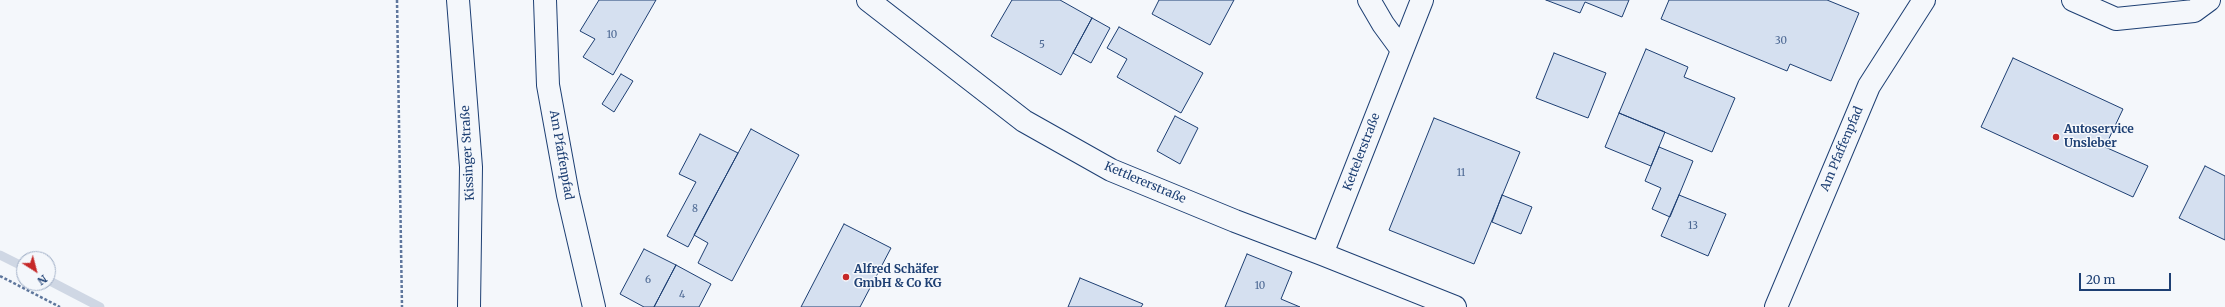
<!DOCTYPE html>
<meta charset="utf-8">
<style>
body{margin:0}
#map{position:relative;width:2225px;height:307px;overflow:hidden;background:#f4f7fb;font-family:Merriweather,serif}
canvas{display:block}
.north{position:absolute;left:16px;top:251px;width:40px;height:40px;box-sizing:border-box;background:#f4f7fb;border:1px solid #9eadc5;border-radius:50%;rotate:144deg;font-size:11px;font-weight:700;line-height:16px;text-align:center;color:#1d3f73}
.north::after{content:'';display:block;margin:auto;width:14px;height:18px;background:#c62828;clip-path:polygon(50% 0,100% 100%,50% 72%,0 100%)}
.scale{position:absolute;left:2079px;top:273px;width:92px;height:18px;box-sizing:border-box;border:2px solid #1d3f73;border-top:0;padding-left:5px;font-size:12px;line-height:14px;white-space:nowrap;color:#1d3f73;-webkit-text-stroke:3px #f4f7fb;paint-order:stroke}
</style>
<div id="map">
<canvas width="2225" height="307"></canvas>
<div class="north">N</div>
<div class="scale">20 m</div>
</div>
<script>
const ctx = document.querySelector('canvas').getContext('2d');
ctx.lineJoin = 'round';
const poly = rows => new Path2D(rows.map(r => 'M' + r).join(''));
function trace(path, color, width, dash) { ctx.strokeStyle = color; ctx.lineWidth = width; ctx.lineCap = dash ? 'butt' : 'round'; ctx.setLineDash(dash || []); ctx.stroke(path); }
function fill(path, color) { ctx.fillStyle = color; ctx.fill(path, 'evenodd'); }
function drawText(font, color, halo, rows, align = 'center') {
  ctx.font = font + ' Merriweather,serif'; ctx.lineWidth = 3; ctx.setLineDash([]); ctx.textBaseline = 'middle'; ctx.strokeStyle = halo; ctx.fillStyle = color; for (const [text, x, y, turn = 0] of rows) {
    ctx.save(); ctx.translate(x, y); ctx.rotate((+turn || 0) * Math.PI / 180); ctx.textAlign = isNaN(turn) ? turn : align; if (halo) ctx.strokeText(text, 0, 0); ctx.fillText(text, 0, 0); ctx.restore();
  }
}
trace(poly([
 [0,255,24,267],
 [48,280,100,307]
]), '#cfd7e4', 9);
const building = poly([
 [599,0,656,0,613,75,583,57,595,39,580,31,599,0],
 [1012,0,1060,0,1092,18,1061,75,991,36,1012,0],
 [1159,0,1234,0,1210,45,1152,14,1159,0],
 [1546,0,1629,0,1622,17,1585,2,1580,13,1546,0],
 [1669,0,1827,0,1859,13,1831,81,1790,64,1787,71,1661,19,1669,0],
 [1092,18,1110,28,1091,63,1073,53,1092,18],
 [1119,27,1203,73,1181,113,1117,77,1127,59,1107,48,1119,27],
 [1646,49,1688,67,1684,77,1735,98,1712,152,1619,113,1646,49],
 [1554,53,1606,73,1588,118,1536,98,1554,53],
 [2013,58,2123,109,2105,147,2148,166,2133,197,1981,127,2013,58],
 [621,74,633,81,614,112,602,104,621,74],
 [1619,113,1665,132,1651,166,1605,147,1619,113],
 [1175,116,1198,128,1180,164,1157,151,1175,116],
 [1434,118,1520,152,1474,264,1389,230,1434,118],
 [751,129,799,155,732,281,698,263,708,243,694,235,751,129],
 [700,134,738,153,688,247,667,236,696,182,679,174,700,134],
 [1659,147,1693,161,1670,217,1652,209,1661,188,1645,181,1659,147],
 [2205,166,2225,176,2225,240,2179,218,2205,166],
 [1502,195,1532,207,1521,234,1492,222,1502,195],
 [1679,195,1726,214,1708,256,1661,236,1679,195],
 [844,224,891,248,860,307,801,307,844,224],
 [644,249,676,265,654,307,644,307,620,294,644,249],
 [1247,254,1292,272,1281,299,1300,307,1225,307,1247,254],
 [676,265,711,284,699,307,654,307,676,265],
 [1080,278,1143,304,1141,307,1068,307,1080,278]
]);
fill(building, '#d5e0f0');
trace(building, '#1d3f73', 1);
const minor = poly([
 [545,0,548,85,568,195,594,307],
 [868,0,1024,121,1111,170,1235,221,1322,254,1455,307],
 [1369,0,1383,24,1402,50],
 [2073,0,2116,19,2194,11,2209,0],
 [1322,254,1422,0],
 [1776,307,1869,86,1924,0]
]);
const major = poly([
 [458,0,471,167,469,307]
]);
trace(minor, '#1d3f73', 24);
trace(major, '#1d3f73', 24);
trace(poly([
 [397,0,402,307],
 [0,276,60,307]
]), '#5e769c', 2.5, [3, 2]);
trace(minor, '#f4f7fb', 22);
trace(major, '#f4f7fb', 22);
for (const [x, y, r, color] of [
 [2056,137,4,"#c62828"],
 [846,277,4,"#c62828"]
]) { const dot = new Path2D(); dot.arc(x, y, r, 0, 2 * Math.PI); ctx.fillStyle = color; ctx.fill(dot); trace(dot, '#f4f7fb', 1.5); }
drawText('10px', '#4b6792', null, [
 ["10",612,35],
 ["30",1781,41],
 ["5",1042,45],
 ["11",1461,173],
 ["8",695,209],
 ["13",1693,226],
 ["6",648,280],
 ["10",1260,286],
 ["4",682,295]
]);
drawText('bold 12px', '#1d3f73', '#f4f7fb', [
 ["Autoservice",2064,130],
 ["Unsleber",2064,144],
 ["Alfred Schäfer",854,270],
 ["GmbH & Co KG",854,284]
], 'left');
drawText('12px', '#1d3f73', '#f4f7fb', [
 ["Am Pfaffenpfad",1842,149,-67],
 ["Kettelerstraße",1362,152,-69],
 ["Kissinger Straße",468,153,-93],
 ["Am Pfaffenpfad",561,155,80],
 ["Kettlererstraße",1145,183,23]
]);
</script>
